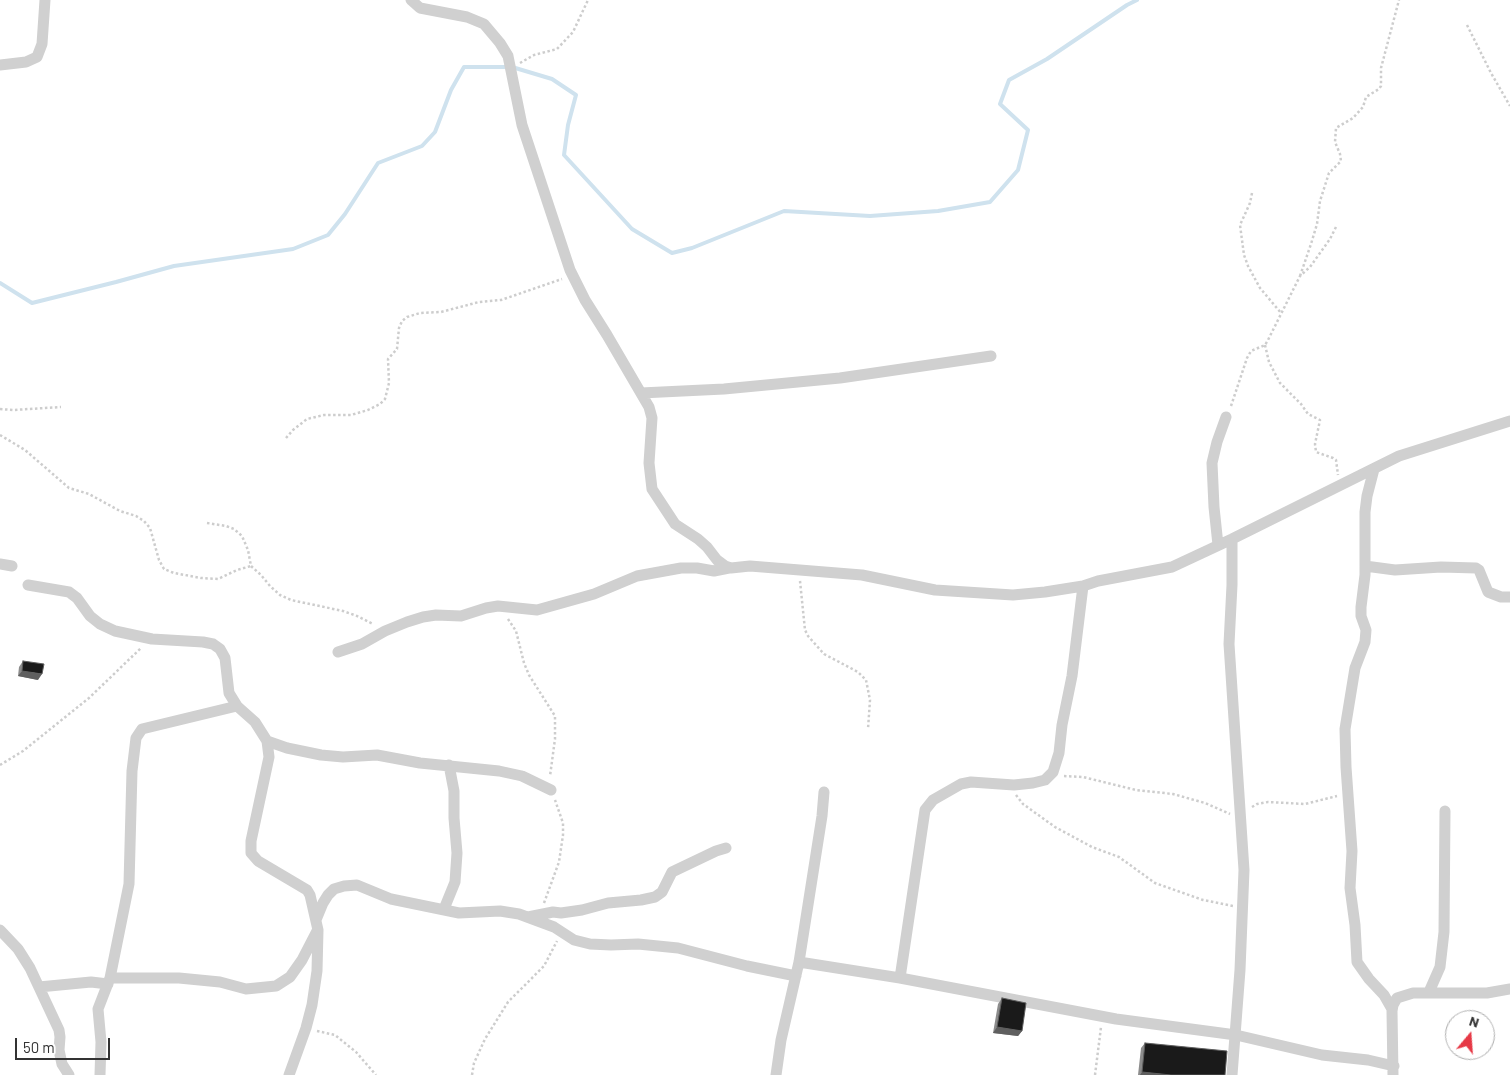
<!DOCTYPE html>
<style>
body{margin:0}
#map{position:relative;width:1510px;height:1075px;overflow:hidden;background:#fff;font-family:Barlow,sans-serif}
canvas{display:block}
.north{position:absolute;left:1445px;top:1010px;width:50px;height:50px;box-sizing:border-box;background:#fff;border:1px solid #adadad;border-radius:50%;rotate:18deg;font-size:14px;font-weight:700;line-height:20px;text-align:center;color:#333}
.north::after{content:'';display:block;margin:auto;width:18px;height:22px;background:#e63946;clip-path:polygon(50% 0,100% 100%,50% 72%,0 100%)}
.scale{position:absolute;left:15px;top:1038px;width:95px;height:22px;box-sizing:border-box;border:2px solid #333;border-top:0;padding-left:6px;font-size:15px;line-height:18px;white-space:nowrap;color:#333;-webkit-text-stroke:4px #fff;paint-order:stroke}
</style>
<div id="map">
<canvas width="1510" height="1075"></canvas>
<div class="north">N</div>
<div class="scale">50 m</div>
</div>
<script>
const ctx = document.querySelector('canvas').getContext('2d');
ctx.lineJoin = 'round';
const poly = rows => new Path2D(rows.map(r => 'M' + r).join(''));
function trace(path, color, width, dash) { ctx.strokeStyle = color; ctx.lineWidth = width; ctx.lineCap = dash ? 'butt' : 'round'; ctx.setLineDash(dash || []); ctx.stroke(path); }
function fill(path, color) { ctx.fillStyle = color; ctx.fill(path, 'evenodd'); }
trace(poly([
 [0,283,32,303,116,282,174,266,293,249,328,235,345,214,378,163,422,146,435,132,451,90,464,67,512,67,552,79,576,95,568,125,564,155,632,229,672,253,692,248,784,211,870,216,938,211,990,202,1018,170,1028,130,1000,104,1009,80,1047,59,1127,5,1137,0]
]), '#cfe2ee', 4);
trace(poly([
 [1467,25,1491,73,1510,106],
 [520,63,534,55,557,49,573,32,588,0],
 [1252,193,1250,203,1240,225,1244,255,1248,266,1260,288,1281,313],
 [1300,276,1311,244,1317,224,1320,201,1329,173,1341,161,1340,154,1335,142,1336,128,1353,118,1363,107,1366,97,1379,89,1381,86,1381,68,1399,0],
 [1265,345,1269,362,1280,383,1301,404,1308,414,1320,420,1315,444,1316,452,1333,458,1336,460,1338,475],
 [1231,406,1247,358,1251,351,1265,345,1268,340,1300,276,1310,267,1330,239,1337,225],
 [0,409,13,410,61,407],
 [0,435,25,450,69,488,89,494,120,511,136,516,144,521,150,528,159,560,164,569,174,573,201,578,218,579,237,570,251,566],
 [286,438,293,430,307,419,324,415,351,415,368,410,380,404,385,399,389,383,388,359,397,349,399,328,402,321,407,317,420,313,441,312,479,302,501,300,562,279],
 [207,523,226,526,234,529,242,536,248,550,251,566,261,575,270,586,280,595,291,600,343,611,357,616,373,624],
 [800,581,805,630,808,636,824,654,858,672,866,680,870,700,868,729],
 [508,619,516,631,524,663,529,675,555,716,555,739,550,776],
 [0,765,23,751,89,698,141,648],
 [1064,776,1083,777,1136,790,1173,794,1205,803,1230,814],
 [1016,795,1023,804,1055,827,1092,847,1119,857,1155,883,1203,900,1233,906],
 [1252,807,1257,804,1268,802,1305,804,1337,796],
 [544,903,559,862,563,835,563,823,555,800],
 [317,1031,335,1035,356,1052,376,1075],
 [472,1075,474,1063,485,1039,508,1002,544,966,557,941],
 [1095,1075,1101,1027]
]), '#cdcdcd', 2.5, [2.5, 2.5]);
trace(poly([
 [411,0,420,8,467,17,484,24,500,43,508,56,522,125,570,270,585,300,607,335,649,407,652,418,649,463,652,489,675,524,698,539,707,547,717,560,725,566,731,568,750,566,862,575,935,590,1013,595,1045,592,1083,586,1098,581,1172,567,1232,539,1399,456,1510,421],
 [0,65,26,62,37,57,42,44,45,0],
 [641,393,724,389,840,378,991,356],
 [1374,469,1367,496,1365,512,1365,575,1361,607,1361,616,1366,630,1365,642,1355,668,1345,729,1346,767,1352,851,1350,888,1355,925,1357,962,1369,979,1384,995,1392,1009],
 [1232,539,1232,585,1229,644,1244,870,1240,970,1232,1075],
 [1218,545,1214,507,1212,463,1217,442,1226,417],
 [0,564,12,566],
 [1365,566,1395,570,1441,567,1476,568,1479,570,1488,592,1501,597,1510,597],
 [28,585,69,592,77,598,90,616,100,624,115,631,152,639,203,642,213,644,220,649,225,658,229,693,237,706,255,722,267,741,269,757,251,841,251,853,258,861,307,890,310,895,318,930,317,971,312,1005,306,1028,289,1075],
 [338,652,362,644,385,631,407,622,423,617,436,615,461,616,486,608,498,606,537,610,594,594,637,576,681,568,697,568,714,571,729,568],
 [267,741,287,748,321,755,343,757,377,755,420,763,499,771,522,776,551,790],
 [444,909,455,882,457,853,454,818,454,791,449,765],
 [528,917,553,912,561,913,582,910,608,903,641,900,655,897,662,892,672,872,716,851,726,848],
 [316,920,323,903,328,895,334,889,344,886,357,885,391,899,459,913,500,911,519,914,554,927,574,940,590,944,611,945,638,944,678,948,747,966,796,976],
 [0,930,18,949,30,968,59,1030,60,1037,59,1050,62,1064,69,1075],
 [799,962,900,978,1116,1019,1236,1035,1322,1055,1368,1060,1394,1066],
 [110,978,179,978,220,982,246,989,276,986,290,977,302,960,317,931],
 [900,978,925,810,933,800,961,784,971,782,1014,785,1033,783,1045,780,1053,772,1059,753,1062,725,1072,676,1083,586],
 [39,987,91,982,108,984],
 [1429,992,1440,967,1444,932,1445,811],
 [100,1075,101,1042,98,1009,110,978,129,884,132,771,136,738,142,729,237,706],
 [776,1075,781,1040,799,962,822,816,824,792],
 [1393,1075,1392,1011,1393,1005,1397,998,1413,993,1487,993,1510,989]
]), '#d0d0d0', 11);
fill(poly([
 [23,661,38,680,18,676,19,667],
 [1002,998,1022,1031,1018,1036,993,1033,998,1004],
 [1145,1043,1225,1075,1138,1075,1141,1048]
]), '#8c8c8c');
fill(poly([
 [22,671,42,674,38,680,18,676],
 [997,1027,1022,1031,1018,1036,993,1033],
 [1142,1072,1171,1075,1140,1075]
]), '#5f5f5f');
const building = poly([
 [23,661,44,664,42,674,22,671,23,661],
 [1002,998,1026,1003,1022,1031,997,1027,1002,998],
 [1145,1043,1227,1051,1225,1075,1171,1075,1142,1072,1145,1043]
]);
fill(building, '#1a1a1a');
trace(building, '#5f5f5f', 1);
</script>
